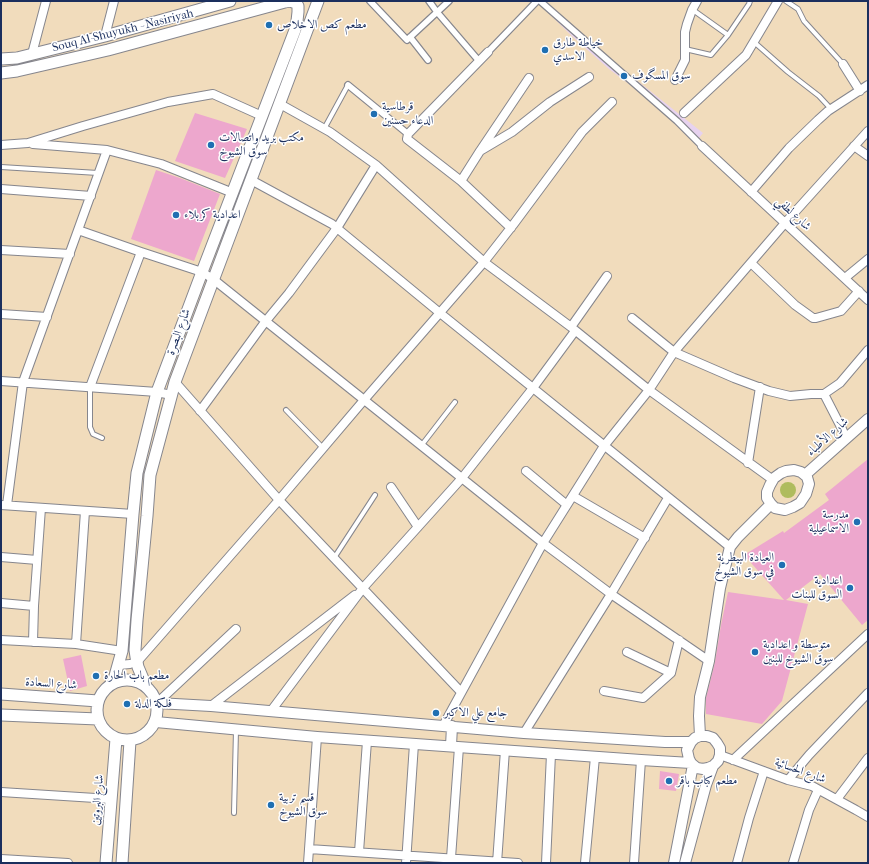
<!DOCTYPE html>
<meta charset="utf-8">
<style>
body{margin:0}
#map{position:relative;width:869px;height:864px;overflow:hidden;background:#f1dcbc;font-family:"IM FELL French Canon",serif}
canvas{display:block}
.frame{position:absolute;inset:0;border:2px solid #1b2f5e;pointer-events:none}
</style>
<div id="map">
<canvas width="869" height="864"></canvas>
<div class="frame"></div>
</div>
<script>
const ctx = document.querySelector('canvas').getContext('2d');
ctx.lineJoin = 'round';
function fill(path, color) { ctx.fillStyle = color; ctx.fill(path, 'evenodd'); }
const poly = rows => new Path2D(rows.map(r => 'M' + r).join(''));
function trace(path, color, width, dash) { ctx.strokeStyle = color; ctx.lineWidth = width; ctx.lineCap = dash ? 'butt' : 'round'; ctx.setLineDash(dash || []); ctx.stroke(path); }
function drawText(font, color, halo, rows, align = 'center') {
  ctx.font = font + ' "IM FELL French Canon",Amiri,serif'; ctx.lineWidth = 3; ctx.setLineDash([]); ctx.textBaseline = 'middle'; ctx.strokeStyle = halo; ctx.fillStyle = color; for (const [text, x, y, turn = 0] of rows) {
    ctx.save(); ctx.translate(x, y); ctx.rotate((+turn || 0) * Math.PI / 180); ctx.textAlign = isNaN(turn) ? turn : align; if (halo) ctx.strokeText(text, 0, 0); ctx.fillText(text, 0, 0); ctx.restore();
  }
}
fill(poly([
 [536,1,616,66,640,83,703,133,695,143,684,130,633,87,609,69,572,36]
]), '#e7d2ef');
fill(poly([
 '780 490a8 8 0 1 1 16 0a8 8 0 1 1-16 0Z'
]), '#afbc5e');
fill(poly([
 [195,113,247,129,225,178,175,161],
 [156,170,180,178,220,194,194,261,131,239],
 [868,459,868,620,862,625,820,574,786,600,808,604,782,701,762,724,706,714,706,698,715,662,721,625,728,592,784,600,744,555,783,531,784,533,829,500,825,494],
 [81,655,87,686,70,691,63,659],
 [660,771,679,774,676,791,659,789]
]), '#eda7cd');
const service = poly([
 [786,1,798,9,804,21,843,64],
 [693,10,728,35],
 [754,42,788,72,819,96,831,109],
 [685,49,711,55,728,35,749,4,750,1],
 [324,129,348,85],
 [1,167,98,173],
 [90,387,90,427,93,434,102,438],
 [286,410,323,448],
 [421,446,455,402],
 [334,558,375,495],
 [234,813,236,730]
]);
const pedestrian = poly([
 [370,1,407,40,449,1],
 [429,1,437,12,479,61],
 [540,1,677,121,702,146],
 [410,37,428,60],
 [488,52,537,1],
 [348,85,408,134]
]);
const minor = poly([
 [105,36,114,1],
 [488,52,408,134,407,139,461,181,511,228],
 [32,54,46,1],
 [843,64,860,91],
 [675,80,685,60,685,32,687,24,692,10,697,1],
 [280,104,330,132,376,165,484,262,571,327,649,390,773,480],
 [684,113,746,55,778,1],
 [33,144,107,150,161,164,233,193],
 [1,145,28,143,83,126,168,102,213,94,262,116],
 [702,146,868,300],
 [854,146,868,156],
 [480,151,512,132,550,102,589,77],
 [251,180,332,224,440,313,730,547],
 [461,181,480,151,529,78],
 [1,189,91,196],
 [751,192,789,148,818,120,828,111,868,85],
 [78,230,141,252,202,272,213,279,543,543,611,594,709,661],
 [1,250,70,254],
 [751,263,795,305,813,318,816,318,841,311,859,291],
 [845,278,868,259],
 [1,314,47,317],
 [632,318,674,352,734,378,769,391,790,396,811,394,824,394,842,429,846,438],
 [571,327,607,276],
 [1,381,157,392,171,395],
 [175,382,279,500,461,692],
 [90,387,141,252],
 [824,394,840,383,868,350],
 [200,411,265,322,289,293,337,228,376,165],
 [748,463,760,387],
 [526,471,567,505],
 [391,487,418,527],
 [573,496,645,538],
 [1,505,133,514],
 [7,505,23,382,107,150],
 [1,557,37,560],
 [1,603,34,606],
 [1,640,76,644,122,651],
 [33,642,34,606,41,508],
 [76,644,85,511],
 [627,652,671,673],
 [119,665,130,664,137,662,279,500,364,400,484,262,513,225,582,132,612,102],
 [604,691,643,698,671,673,679,640],
 [157,703,236,629],
 [211,706,355,595],
 [271,711,363,588,462,478,533,388,575,331],
 [443,726,543,543,604,446,649,390,674,352,785,223,868,131],
 [524,733,611,594,668,498],
 [720,755,788,780,812,786,856,810,868,817],
 [733,760,868,634],
 [788,780,809,755,868,693],
 [1,792,111,799],
 [837,799,868,758],
 [309,849,518,863],
 [359,852,367,741],
 [451,858,459,747],
 [1,859,68,863],
 [308,863,317,737],
 [406,863,414,744],
 [497,863,505,750],
 [546,863,551,754],
 [585,863,595,757],
 [634,863,641,760],
 [737,863,749,818,764,771],
 [793,863,809,810,818,790]
]);
const tertiary = poly([
 [794,470,801,472,807,477,809,484,806,494,800,503,793,507,785,510,775,508,771,504,767,498,767,492,770,485,774,478,781,473,786,471,794,470],
 [805,475,868,419],
 [157,703,211,706,524,733,665,742,691,742],
 [156,722,317,737,641,760,691,763,697,768,703,769,708,768,713,766,718,761,720,755,720,748,717,743,713,738,707,736,700,736,695,738,691,742,687,750,689,759,691,763],
 [700,736,699,716,700,697,709,661,720,588,730,547,738,537,771,504],
 [451,746,452,726],
 [674,863,693,765],
 [685,863,706,785,713,766]
]);
const secondary = poly([
 [1,59,17,58,105,36,230,1],
 [1,73,17,71,108,50,285,2,290,1,296,3,298,6,298,12,297,21,295,30,202,272,157,392,137,473,133,514,122,651,113,683],
 '97 710a30 30 0 1 1 60 0a30 30 0 1 1-60 0Z',
 [146,686,138,667,136,657,135,650,137,620,147,516,150,475,175,382,318,1],
 [1,694,98,701],
 [1,715,98,719],
 [106,863,116,739],
 [122,863,130,741]
]);
trace(service, '#86868d', 6);
trace(pedestrian, '#86868d', 8);
trace(minor, '#86868d', 10);
trace(tertiary, '#86868d', 12);
trace(secondary, '#86868d', 13);
trace(service, '#fff', 4);
trace(pedestrian, '#fff', 5.5);
trace(minor, '#fff', 8);
trace(tertiary, '#fff', 10);
trace(secondary, '#fff', 11);
for (const [x, y, r, color] of [
 [269,25,4,"#1f6fb2"],
 [545,50,4,"#1f6fb2"],
 [624,76,4,"#1f6fb2"],
 [374,114,4,"#1f6fb2"],
 [211,145,4,"#1f6fb2"],
 [176,215,4,"#1f6fb2"],
 [857,522,4,"#1f6fb2"],
 [782,565,4,"#1f6fb2"],
 [850,588,4,"#1f6fb2"],
 [755,652,4,"#1f6fb2"],
 [96,676,4,"#1f6fb2"],
 [127,704,4,"#1f6fb2"],
 [436,713,4,"#1f6fb2"],
 [669,781,4,"#1f6fb2"],
 [271,805,4,"#1f6fb2"]
]) { const dot = new Path2D(); dot.arc(x, y, r, 0, 2 * Math.PI); ctx.fillStyle = color; ctx.fill(dot); trace(dot, '#fff', 1.5); }
drawText('12px', '#1b2f5e', '#fff', [
 ["مطعم كص الاخلاص",277,25],
 ["خياطة طارق",553,43],
 ["الاسدي",553,57],
 ["سوق المسگوف",632,76],
 ["قرطاسية",382,107],
 ["الدعاء حسنين",382,121],
 ["مكتب بريد واتصالات",219,138],
 ["سوق الشيوخ",219,152],
 ["اعدادية كربلاء",184,215],
 ["مدرسة",849,515,"right"],
 ["الاسماعيلية",849,529,"right"],
 ["العيادة البيطرية",774,558,"right"],
 ["في سوق الشيوخ",774,572,"right"],
 ["اعدادية",842,581,"right"],
 ["السوق للبنات",842,595,"right"],
 ["متوسطة و اعدادية",763,645],
 ["سوق الشيوخ للبنين",763,659],
 ["مطعم باب الحارة",104,676],
 ["فلكة الدلة",135,704],
 ["جامع علي الاكبر",444,713],
 ["مطعم كباب باقر",677,781],
 ["قسم تربية",279,798],
 ["سوق الشيوخ",279,812]
], 'left');
drawText('12px', '#1b2f5e', '#fff', [
 ["Souq Al-Shuyukh - Nasiriyah",123,31,-14],
 ["شارع لطفي",793,214,43],
 ["شارع البصرة",179,332,-70],
 ["شارع الأطباء",828,437,-42],
 ["شارع السعادة",51,684,4],
 ["شارع الحسائية",800,771,20],
 ["شارع البروتين",98,800,-85]
]);
</script>
